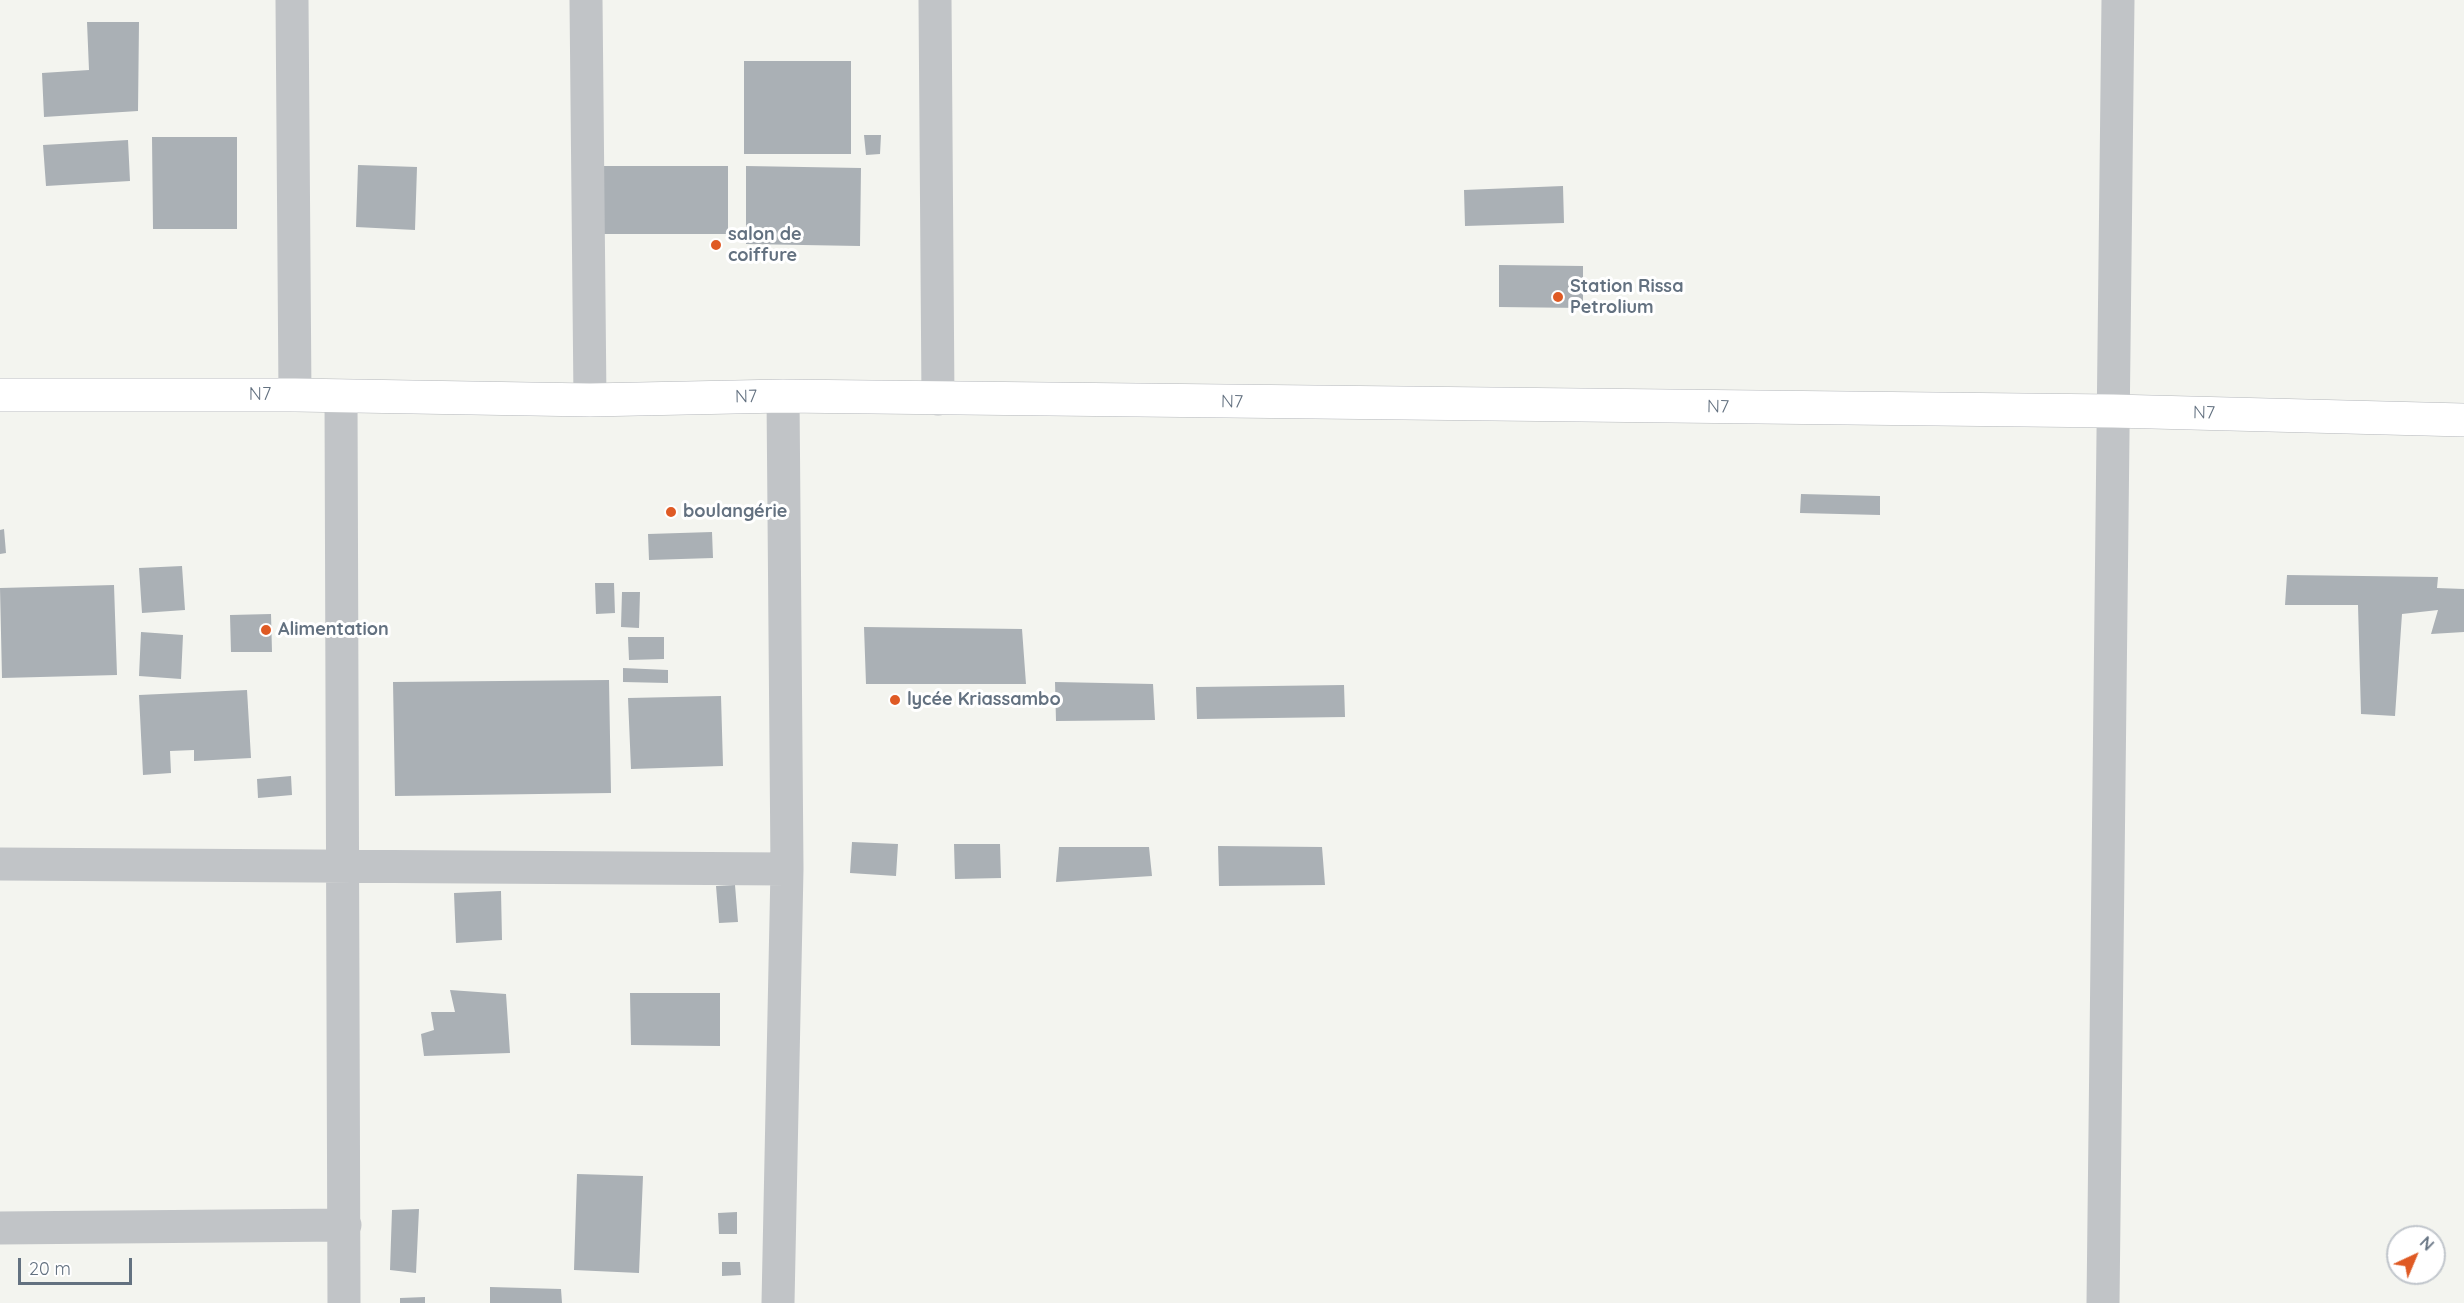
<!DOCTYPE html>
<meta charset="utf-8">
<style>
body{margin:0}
#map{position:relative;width:2464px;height:1303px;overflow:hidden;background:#f3f4ef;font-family:Quicksand,sans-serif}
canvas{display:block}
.north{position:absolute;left:2386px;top:1225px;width:60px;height:60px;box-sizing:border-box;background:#fff;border:2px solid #c1c6cc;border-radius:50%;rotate:44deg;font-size:16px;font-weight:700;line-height:24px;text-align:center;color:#637180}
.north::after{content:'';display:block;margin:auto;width:21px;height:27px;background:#df5a24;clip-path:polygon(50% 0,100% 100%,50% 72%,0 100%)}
.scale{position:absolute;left:18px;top:1258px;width:114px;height:27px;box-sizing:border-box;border:3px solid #637180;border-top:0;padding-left:8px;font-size:18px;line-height:21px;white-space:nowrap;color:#637180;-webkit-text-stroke:4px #fff;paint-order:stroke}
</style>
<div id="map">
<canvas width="2464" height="1303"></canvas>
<div class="north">N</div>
<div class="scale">20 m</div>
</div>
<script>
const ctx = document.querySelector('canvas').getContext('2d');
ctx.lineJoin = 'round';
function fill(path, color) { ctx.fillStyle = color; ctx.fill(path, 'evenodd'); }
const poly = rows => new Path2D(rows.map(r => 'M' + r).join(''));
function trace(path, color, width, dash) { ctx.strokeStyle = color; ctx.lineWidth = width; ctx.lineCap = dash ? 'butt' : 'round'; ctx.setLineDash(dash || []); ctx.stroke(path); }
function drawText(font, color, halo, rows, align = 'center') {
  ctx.font = font + ' Quicksand,sans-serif'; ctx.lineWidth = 6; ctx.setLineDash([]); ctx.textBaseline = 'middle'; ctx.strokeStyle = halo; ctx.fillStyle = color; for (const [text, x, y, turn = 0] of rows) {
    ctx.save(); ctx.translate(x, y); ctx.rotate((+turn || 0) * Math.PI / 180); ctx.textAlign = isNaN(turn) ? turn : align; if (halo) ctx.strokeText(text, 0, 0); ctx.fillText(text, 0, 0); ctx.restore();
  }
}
fill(poly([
 [87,22,139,22,138,111,44,117,42,73,89,70],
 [744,61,851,61,851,154,744,154],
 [864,135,881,135,880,154,866,155],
 [152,137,237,137,237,229,153,229],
 [128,140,130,181,46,186,43,145],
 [358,165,417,167,415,230,356,227],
 [603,166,728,166,728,234,604,234],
 [746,166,861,168,860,246,746,244],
 [1563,186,1564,223,1465,226,1464,190],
 [1499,265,1583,266,1583,308,1499,307],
 [1801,494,1880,496,1880,515,1800,513],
 [4,529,6,553,0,554,0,530],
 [712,532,713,558,649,560,648,534],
 [182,566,185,610,142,613,139,568],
 [2287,575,2438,577,2437,588,2464,589,2464,632,2431,634,2438,610,2402,614,2395,716,2361,714,2358,605,2285,605],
 [595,583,614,583,615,613,596,614],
 [114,585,117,675,2,678,0,588],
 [622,592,640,592,639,628,621,627],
 [271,614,272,652,231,652,230,615],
 [864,627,1022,629,1026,684,866,684],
 [141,632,183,635,181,679,139,676],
 [628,637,664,637,664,659,629,660],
 [623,668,668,670,668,683,623,682],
 [609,680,611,793,395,796,393,682],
 [1055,682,1153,684,1155,720,1056,721],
 [1344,685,1345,717,1197,719,1196,687],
 [247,690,251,758,194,761,194,750,170,751,171,773,143,775,139,695],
 [721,696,723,766,631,769,628,698],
 [291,776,292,795,258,798,257,779],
 [852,842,898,844,896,876,850,873],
 [954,844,1000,844,1001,878,955,879],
 [1218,846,1322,847,1325,885,1219,886],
 [1059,847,1149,847,1152,876,1056,882],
 [735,885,738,922,719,923,716,886],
 [501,891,502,940,456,943,454,893],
 [450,990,506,994,510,1053,424,1056,421,1034,434,1030,431,1012,455,1012],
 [630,993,720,993,720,1046,631,1045],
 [577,1174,643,1176,639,1273,574,1270],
 [419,1209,416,1273,390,1270,392,1210],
 [737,1212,737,1234,719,1234,718,1213],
 [722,1262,740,1262,741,1275,722,1276],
 [490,1287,561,1289,562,1303,490,1303],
 [425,1297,425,1303,400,1303,400,1298]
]), '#aab0b5');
const primary = poly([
 [0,395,295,395,590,400,783,396,2113,411,2464,420]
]);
trace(primary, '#b4b7bb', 34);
trace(poly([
 [292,0,295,395],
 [586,0,590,400],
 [935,0,938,399],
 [341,396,344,1303],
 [0,864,787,869],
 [0,1228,345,1225],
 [778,1303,787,869,783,396],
 [2103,1303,2118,0]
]), '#c1c4c7', 33);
trace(primary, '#fff', 33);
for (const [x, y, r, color] of [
 [716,245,6,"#df5a24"],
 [1558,297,6,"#df5a24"],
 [671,512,6,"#df5a24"],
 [266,630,6,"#df5a24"],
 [895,700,6,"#df5a24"]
]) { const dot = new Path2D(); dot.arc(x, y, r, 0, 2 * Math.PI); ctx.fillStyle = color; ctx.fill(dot); trace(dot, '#fff', 2); }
drawText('bold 18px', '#637180', '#fff', [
 ["salon de",728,235],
 ["coiffure",728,256],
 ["Station Rissa",1570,287],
 ["Petrolium",1570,308],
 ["boulangérie",683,512],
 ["Alimentation",278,630],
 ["lycée Kriassambo",907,700]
], 'left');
drawText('18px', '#637180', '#fff', [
 ["N7",260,395],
 ["N7",746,397,-1],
 ["N7",1232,402,1],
 ["N7",1718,407,1],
 ["N7",2204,413,1]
]);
</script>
